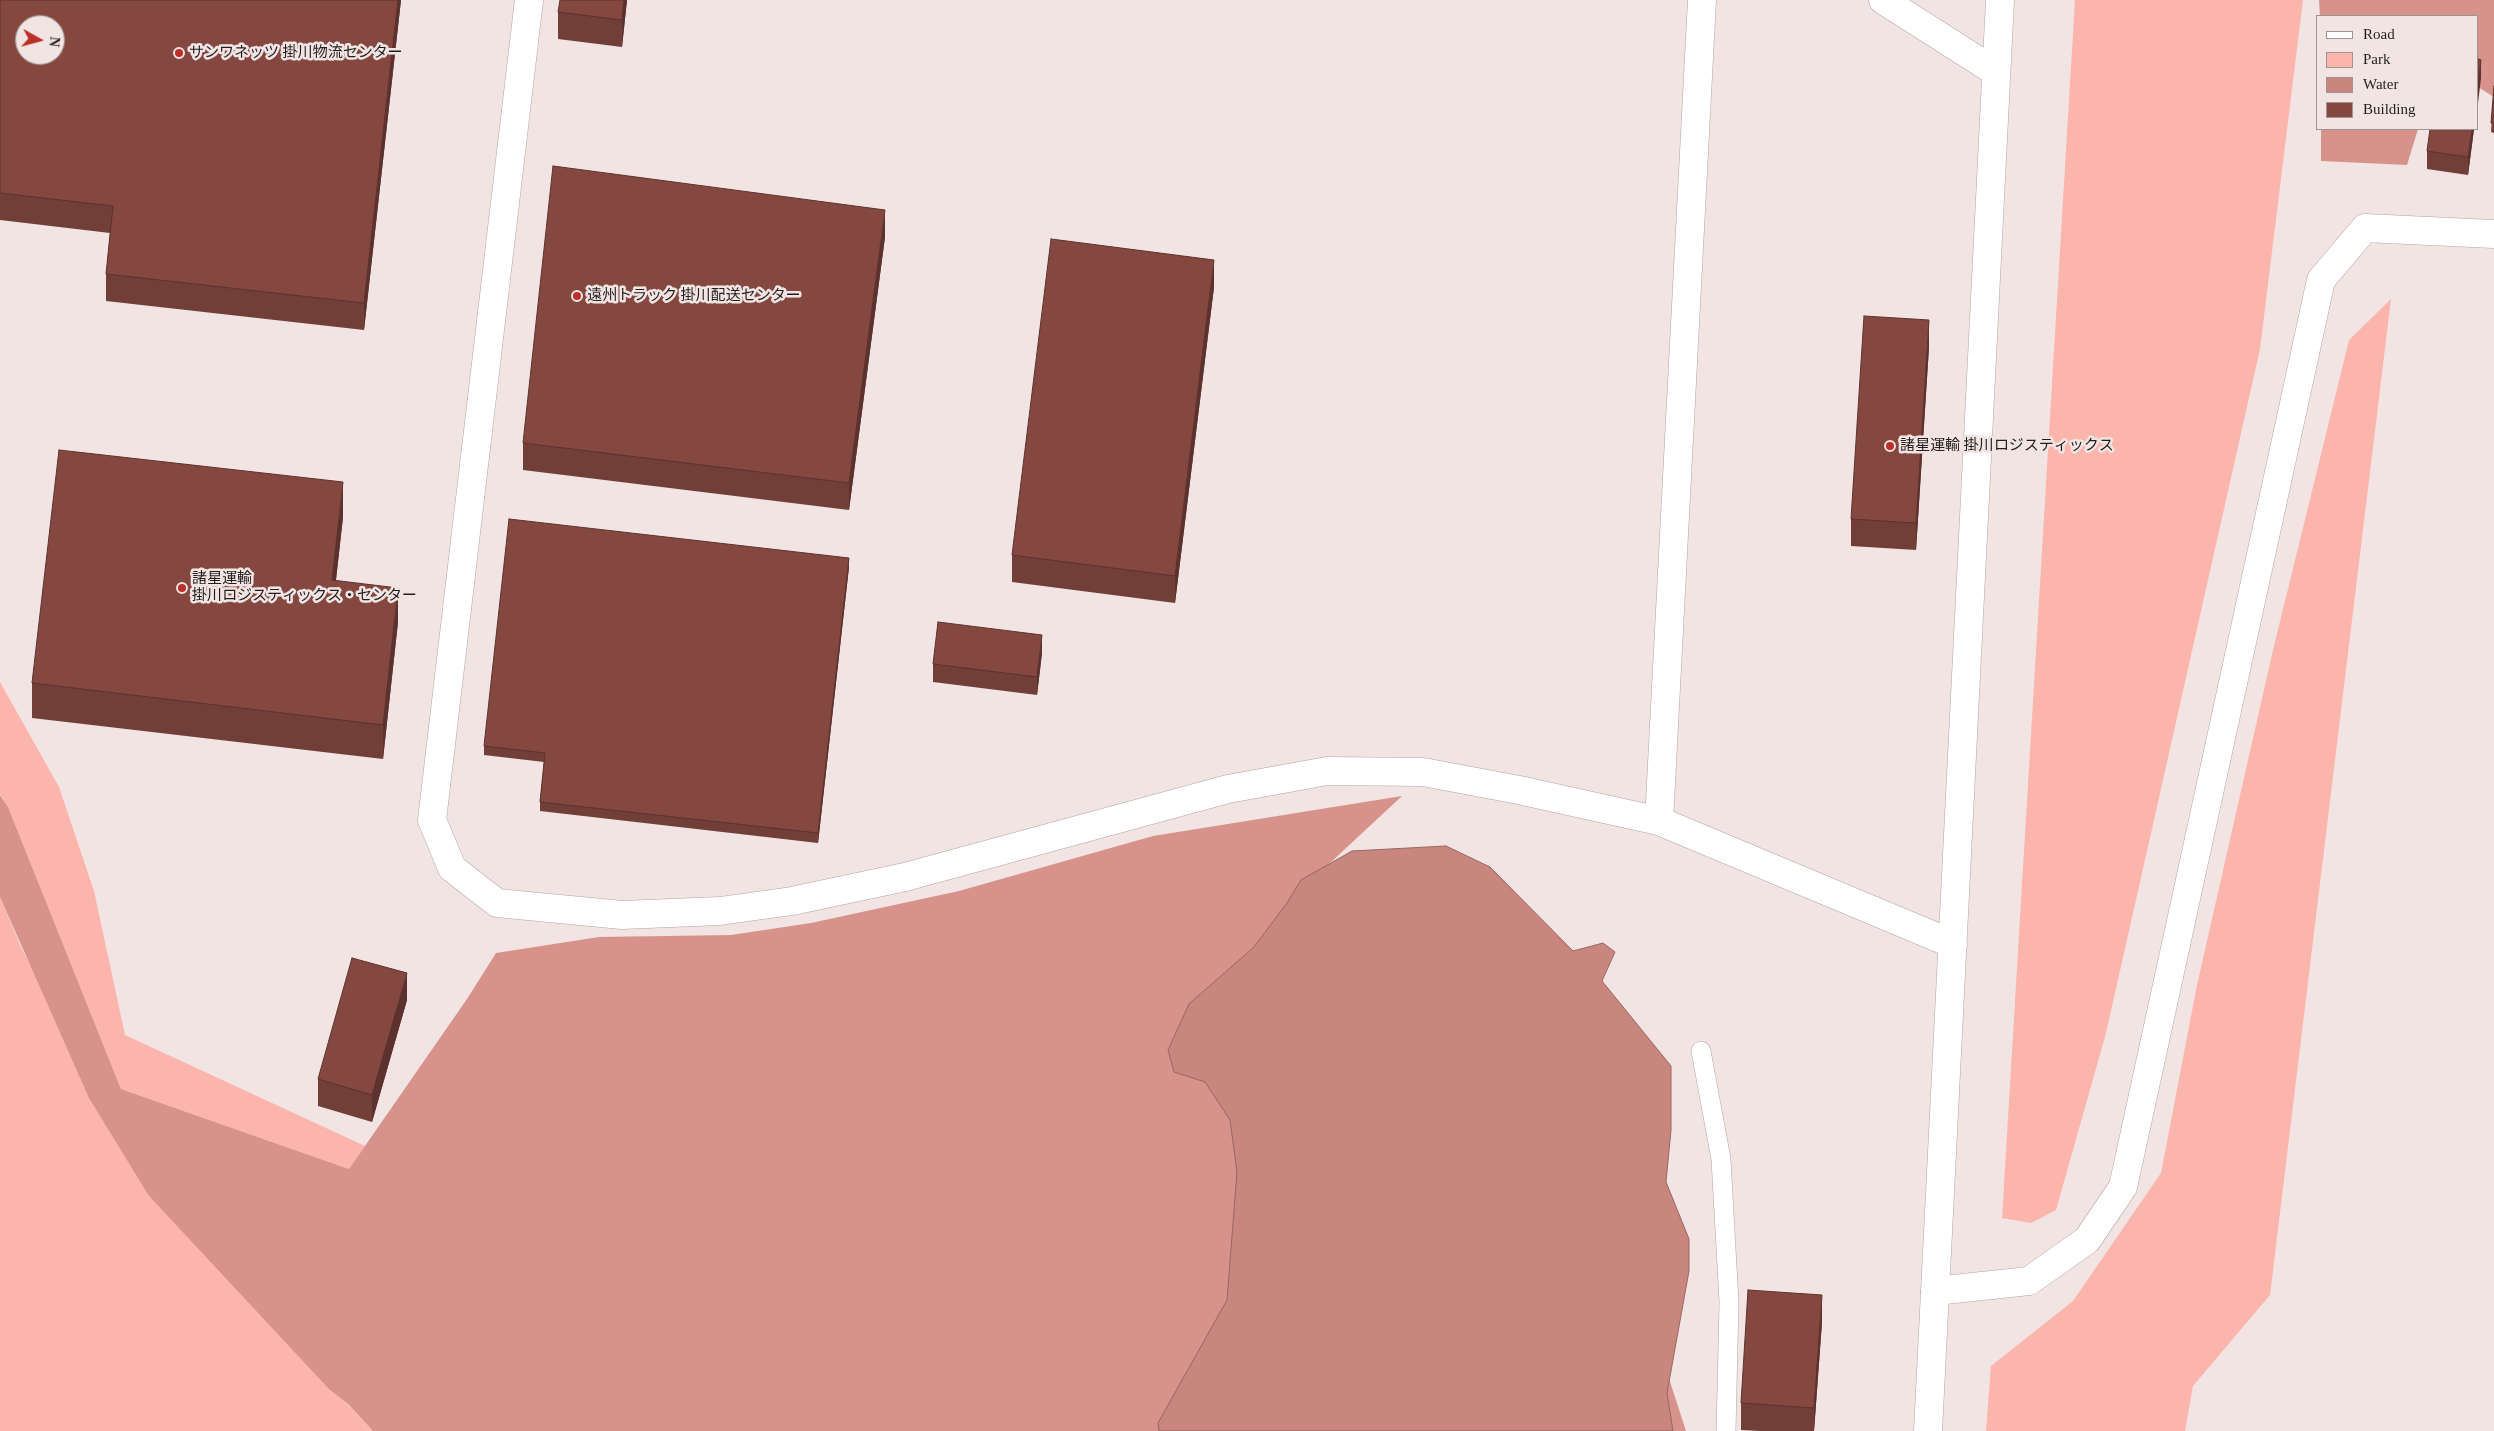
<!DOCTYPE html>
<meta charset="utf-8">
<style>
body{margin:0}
#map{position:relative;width:2494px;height:1431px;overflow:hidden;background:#f1e4e2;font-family:"Times New Roman",serif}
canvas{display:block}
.legend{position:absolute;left:2316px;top:15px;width:162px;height:115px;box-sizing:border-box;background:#f1e4e2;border:1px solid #9e9593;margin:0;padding:6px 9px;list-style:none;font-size:15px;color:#221e1d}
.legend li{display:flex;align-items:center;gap:10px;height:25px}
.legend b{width:25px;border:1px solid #9e9593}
.north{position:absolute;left:15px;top:15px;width:50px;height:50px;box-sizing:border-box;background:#f1e4e2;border:1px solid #9e9593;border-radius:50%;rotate:97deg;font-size:14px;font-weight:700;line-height:20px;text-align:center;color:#221e1d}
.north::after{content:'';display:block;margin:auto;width:18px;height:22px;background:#bc2e2a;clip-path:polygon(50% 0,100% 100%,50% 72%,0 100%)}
</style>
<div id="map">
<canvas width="2494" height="1431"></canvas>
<ul class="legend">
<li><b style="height:6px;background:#fff"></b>Road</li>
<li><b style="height:14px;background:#fbb5ac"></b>Park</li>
<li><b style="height:14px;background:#c9867e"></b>Water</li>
<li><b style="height:14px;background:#844841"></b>Building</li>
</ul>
<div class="north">N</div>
</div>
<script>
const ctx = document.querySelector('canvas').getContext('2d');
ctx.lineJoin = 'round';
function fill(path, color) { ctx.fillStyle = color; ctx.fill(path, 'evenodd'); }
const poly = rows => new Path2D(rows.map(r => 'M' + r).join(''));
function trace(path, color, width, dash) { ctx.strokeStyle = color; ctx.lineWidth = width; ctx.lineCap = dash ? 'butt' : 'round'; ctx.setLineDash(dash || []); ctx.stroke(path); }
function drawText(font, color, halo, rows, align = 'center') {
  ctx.font = font + ' "Times New Roman","Noto Sans JP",serif'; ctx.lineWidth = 5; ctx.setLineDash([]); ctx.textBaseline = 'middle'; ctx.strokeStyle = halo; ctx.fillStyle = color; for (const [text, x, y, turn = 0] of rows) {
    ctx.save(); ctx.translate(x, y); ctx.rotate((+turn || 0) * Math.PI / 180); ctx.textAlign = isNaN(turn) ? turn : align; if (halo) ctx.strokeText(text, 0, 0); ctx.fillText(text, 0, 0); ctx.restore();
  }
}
fill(poly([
 [2075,0,2303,0,2260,349,2106,1033,2056,1210,2031,1223,2002,1218],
 [2391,299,2270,1295,2193,1386,2185,1431,1986,1431,1991,1366,2073,1301,2161,1173,2197,985,2273,650,2349,340],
 [0,682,59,787,94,891,125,1035,365,1146,349,1169,121,1089,8,807,0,794],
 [0,897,21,947,149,1196,373,1431,0,1431]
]), '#fbb5ac');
fill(poly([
 [2319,0,2494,0,2494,97,2478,87,2478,16,2320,16],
 [2321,129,2418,129,2407,165,2321,161],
 [0,795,8,807,121,1089,349,1169,467,999,496,953,599,937,731,935,811,923,959,891,1153,836,1402,796,1287,903,1635,1274,1686,1431,373,1431,348,1404,329,1389,149,1196,89,1098,0,897]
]), '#d7938b');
const water = poly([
 [1446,846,1490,867,1573,951,1603,943,1615,952,1602,981,1671,1066,1671,1130,1666,1182,1689,1239,1689,1271,1667,1393,1673,1431,1159,1431,1158,1423,1227,1300,1237,1172,1230,1120,1205,1082,1174,1072,1168,1050,1189,1004,1254,947,1287,903,1301,880,1352,851,1446,846]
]);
fill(water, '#c9867e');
trace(water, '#976761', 1);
const service = poly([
 [1701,1051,1721,1159,1729,1302,1726,1431]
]);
const minor = poly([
 [1883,0,1996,72],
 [1659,821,1702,0],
 [1935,1291,2029,1281,2087,1240,2123,1187,2321,280,2365,228,2494,234]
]);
const tertiary = poly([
 [529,0,432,820,452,868,497,903,622,915,720,911,792,901,905,877,1228,789,1327,771,1423,772,1519,790,1659,821,1953,944],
 [1928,1431,2000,0]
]);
trace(service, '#b1a5a3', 20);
trace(minor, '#b1a5a3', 29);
trace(tertiary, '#b1a5a3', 29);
trace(service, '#fff', 19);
trace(minor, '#fff', 28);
trace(tertiary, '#fff', 28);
fill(poly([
 [0,0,401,0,364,330,106,301,106,274,110,233,0,220],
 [627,0,622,47,558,39,558,12],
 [2494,86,2494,133,2491,132],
 [2474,129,2468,175,2427,169,2427,151],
 [885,237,849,510,523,470,523,443],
 [1214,287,1175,603,1012,582,1012,555],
 [1929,347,1916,550,1851,546,1851,519],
 [343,517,336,580,398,622,383,759,32,718,32,683],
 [849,567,818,843,540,811,540,802,544,762,484,755,484,746],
 [1042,653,1037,695,933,682,933,664],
 [407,1000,372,1122,318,1106,318,1079],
 [1822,1322,1814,1431,1759,1431,1741,1430,1741,1403]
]), '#723e38');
fill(poly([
 [398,0,401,0,364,330,364,303],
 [624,0,627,0,622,47,622,20],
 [2481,60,2481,78,2478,103,2478,85],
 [2472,129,2474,129,2468,175,2468,157],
 [885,210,885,237,849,510,849,483],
 [1214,260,1214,287,1175,603,1175,576],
 [1929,320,1929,347,1916,550,1916,523],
 [343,482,343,517,332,615,332,580],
 [849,558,849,567,818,843,818,833],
 [398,588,398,622,383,759,383,725],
 [1042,635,1042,653,1037,695,1037,677],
 [407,973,407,1000,372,1122,372,1095],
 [1822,1295,1822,1322,1814,1431,1814,1408]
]), '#5c322e');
const building = poly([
 [0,0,398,0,364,303,106,274,113,206,0,193,0,0],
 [25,25,55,25,55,55,25,55,25,25],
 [560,0,624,0,622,20,558,12,560,0],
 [2478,59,2481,60,2478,85,2478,59],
 [2494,86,2494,123,2491,123,2494,86],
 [2430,129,2472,129,2468,157,2427,151,2430,129],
 [553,166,885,210,849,483,523,443,553,166],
 [1051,239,1214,260,1175,576,1012,555,1051,239],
 [1864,316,1929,320,1916,523,1851,519,1864,316],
 [59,450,343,482,332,580,398,588,383,725,32,683,59,450],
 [509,519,849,558,818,833,540,802,545,753,484,746,509,519],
 [938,622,1042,635,1037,677,933,664,938,622],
 [352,958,407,973,372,1095,318,1079,352,958],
 [1748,1290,1822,1295,1814,1408,1741,1403,1748,1290]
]);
fill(building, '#844841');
trace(building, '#5c322e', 1);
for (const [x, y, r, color] of [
 [179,53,5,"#bc2e2a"],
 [577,296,5,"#bc2e2a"],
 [1890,446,5,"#bc2e2a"],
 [182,588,5,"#bc2e2a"]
]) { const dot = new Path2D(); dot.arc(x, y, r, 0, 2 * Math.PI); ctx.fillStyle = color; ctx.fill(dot); trace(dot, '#f1e4e2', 2); }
drawText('15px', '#221e1d', '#f1e4e2', [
 ["サンワネッツ 掛川物流センター",189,53],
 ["遠州トラック 掛川配送センター",587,296],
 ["諸星運輸 掛川ロジスティックス",1900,446],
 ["諸星運輸",192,579],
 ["掛川ロジスティックス・センター",192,596]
], 'left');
</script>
